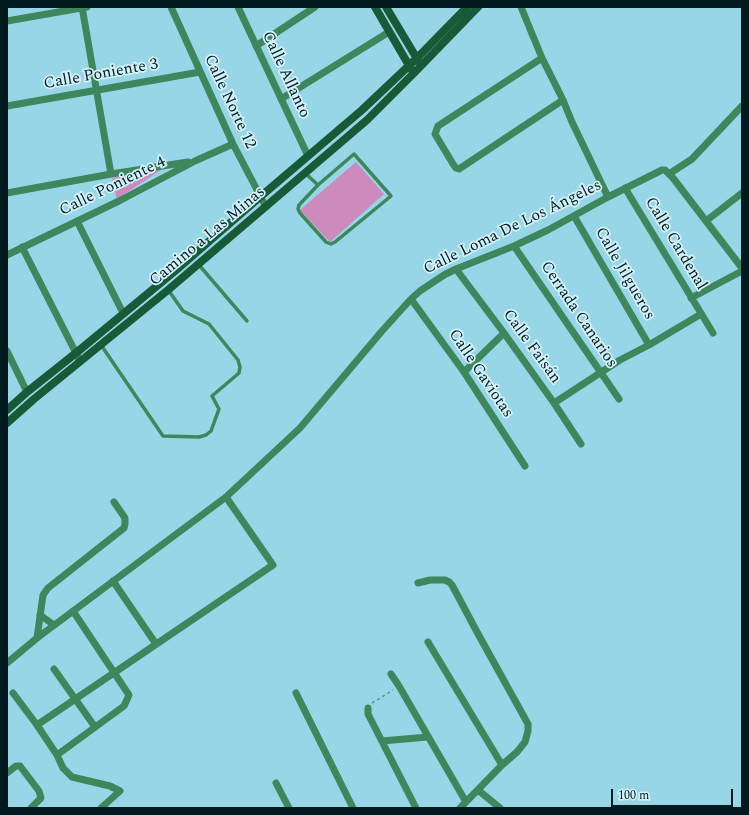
<!DOCTYPE html>
<meta charset="utf-8">
<style>
body{margin:0}
#map{position:relative;width:749px;height:815px;overflow:hidden;background:#97d6e7;font-family:Spectral,serif}
canvas{display:block}
.frame{position:absolute;inset:0;border:8px solid #011a20;pointer-events:none}
.scale{position:absolute;left:611px;top:789px;width:122px;height:18px;box-sizing:border-box;border:2px solid #011a20;border-top:0;padding-left:5px;font-size:12px;line-height:14px;white-space:nowrap;color:#011a20;-webkit-text-stroke:3px #d3f2fa;paint-order:stroke}
</style>
<div id="map">
<canvas width="749" height="815"></canvas>
<div class="frame"></div>
<div class="scale">100 m</div>
</div>
<script>
const ctx = document.querySelector('canvas').getContext('2d');
ctx.lineJoin = 'round';
function fill(path, color) { ctx.fillStyle = color; ctx.fill(path, 'evenodd'); }
const poly = rows => new Path2D(rows.map(r => 'M' + r).join(''));
function trace(path, color, width, dash) { ctx.strokeStyle = color; ctx.lineWidth = width; ctx.lineCap = dash ? 'butt' : 'round'; ctx.setLineDash(dash || []); ctx.stroke(path); }
function drawText(font, color, halo, rows, align = 'center') {
  ctx.font = font + ' Spectral,serif'; ctx.lineWidth = 3.5; ctx.setLineDash([]); ctx.textBaseline = 'middle'; ctx.strokeStyle = halo; ctx.fillStyle = color; for (const [text, x, y, turn = 0] of rows) {
    ctx.save(); ctx.translate(x, y); ctx.rotate((+turn || 0) * Math.PI / 180); ctx.textAlign = isNaN(turn) ? turn : align; if (halo) ctx.strokeText(text, 0, 0); ctx.fillText(text, 0, 0); ctx.restore();
  }
}
fill(poly([
 [356,162,384,194,330,242,300,210],
 [164,168,117,199,112,178]
]), '#cc8bbc');
trace(poly([
 [372,703,393,690]
]), '#5e8e9b', 1.5, [3, 3]);
trace(poly([
 [305,173,318,185,354,154,391,196,335,242,331,244,326,242,300,213,298,209,299,205,318,185],
 [199,265,247,321],
 [101,345,163,436,199,437,206,435,211,431,219,409,212,396,239,373,240,367,238,360,209,324,183,311,169,291]
]), '#3e865c', 3.5);
trace(poly([
 [82,7,111,174],
 [171,7,233,144,266,207],
 [238,7,308,156],
 [521,7,542,58,563,100,572,122,608,197],
 [7,21,87,7],
 [256,46,315,7],
 [542,58,438,126,435,134,453,164,456,168,459,169,563,100],
 [281,99,389,32],
 [7,106,200,72],
 [669,174,692,159,742,106],
 [625,188,713,333],
 [7,193,111,174,188,162],
 [574,216,649,345],
 [77,221,123,313],
 [706,221,742,193],
 [514,246,619,399],
 [22,247,80,361],
 [7,255,119,201,195,161,233,144],
 [456,269,504,333,554,403,581,444],
 [691,298,742,271],
 [411,299,464,372,525,466],
 [7,351,27,392],
 [464,372,504,333],
 [554,403,600,373,620,360,649,345,701,314],
 [113,581,156,644],
 [418,583,430,580,445,580,449,582,452,585,477,632,528,724,528,731,525,742,517,752,502,765,460,808],
 [40,615,54,625],
 [37,638,43,595,48,588,124,528,125,524,125,518,114,502],
 [428,642,502,765],
 [7,663,37,638,226,497,300,428,382,331,411,299,420,291,444,275,456,269,514,246,548,230,608,197,662,170,665,170,673,178,742,268],
 [54,669,95,727],
 [391,674,399,686,466,802],
 [13,693,37,725,273,565,226,497],
 [296,693,353,808],
 [368,708,368,714,416,808],
 [37,725,57,755,124,706,129,695,73,611],
 [382,741,428,737],
 [57,755,63,768,72,777,110,786,120,791,101,808],
 [7,773,16,766,20,766,39,791,41,798,31,808],
 [276,783,289,808],
 [478,790,500,808]
]), '#3e865c', 7);
trace(poly([
 [375,7,411,69],
 [386,7,419,62],
 [7,410,27,392,76,353,175,271,260,197,362,110,416,59,467,7],
 [7,423,34,399,168,290,367,120,414,73,478,7]
]), '#185a37', 8);
drawText('16px', '#011a20', '#d3f2fa', [
 ["Calle Poniente 3",101,75,-10],
 ["Calle Allanto",285,75,65],
 ["Calle Norte 12",229,102,65],
 ["Calle Poniente 4",113,187,-26],
 ["Calle Loma De Los Ángeles",513,228,-26],
 ["Camino a Las Minas",208,237,-40],
 ["Calle Cardenal",675,244,59],
 ["Calle Jilgueros",624,274,60],
 ["Cerrada Canarios",578,315,56],
 ["Calle Faisán",531,347,54],
 ["Calle Gaviotas",480,374,56]
]);
</script>
